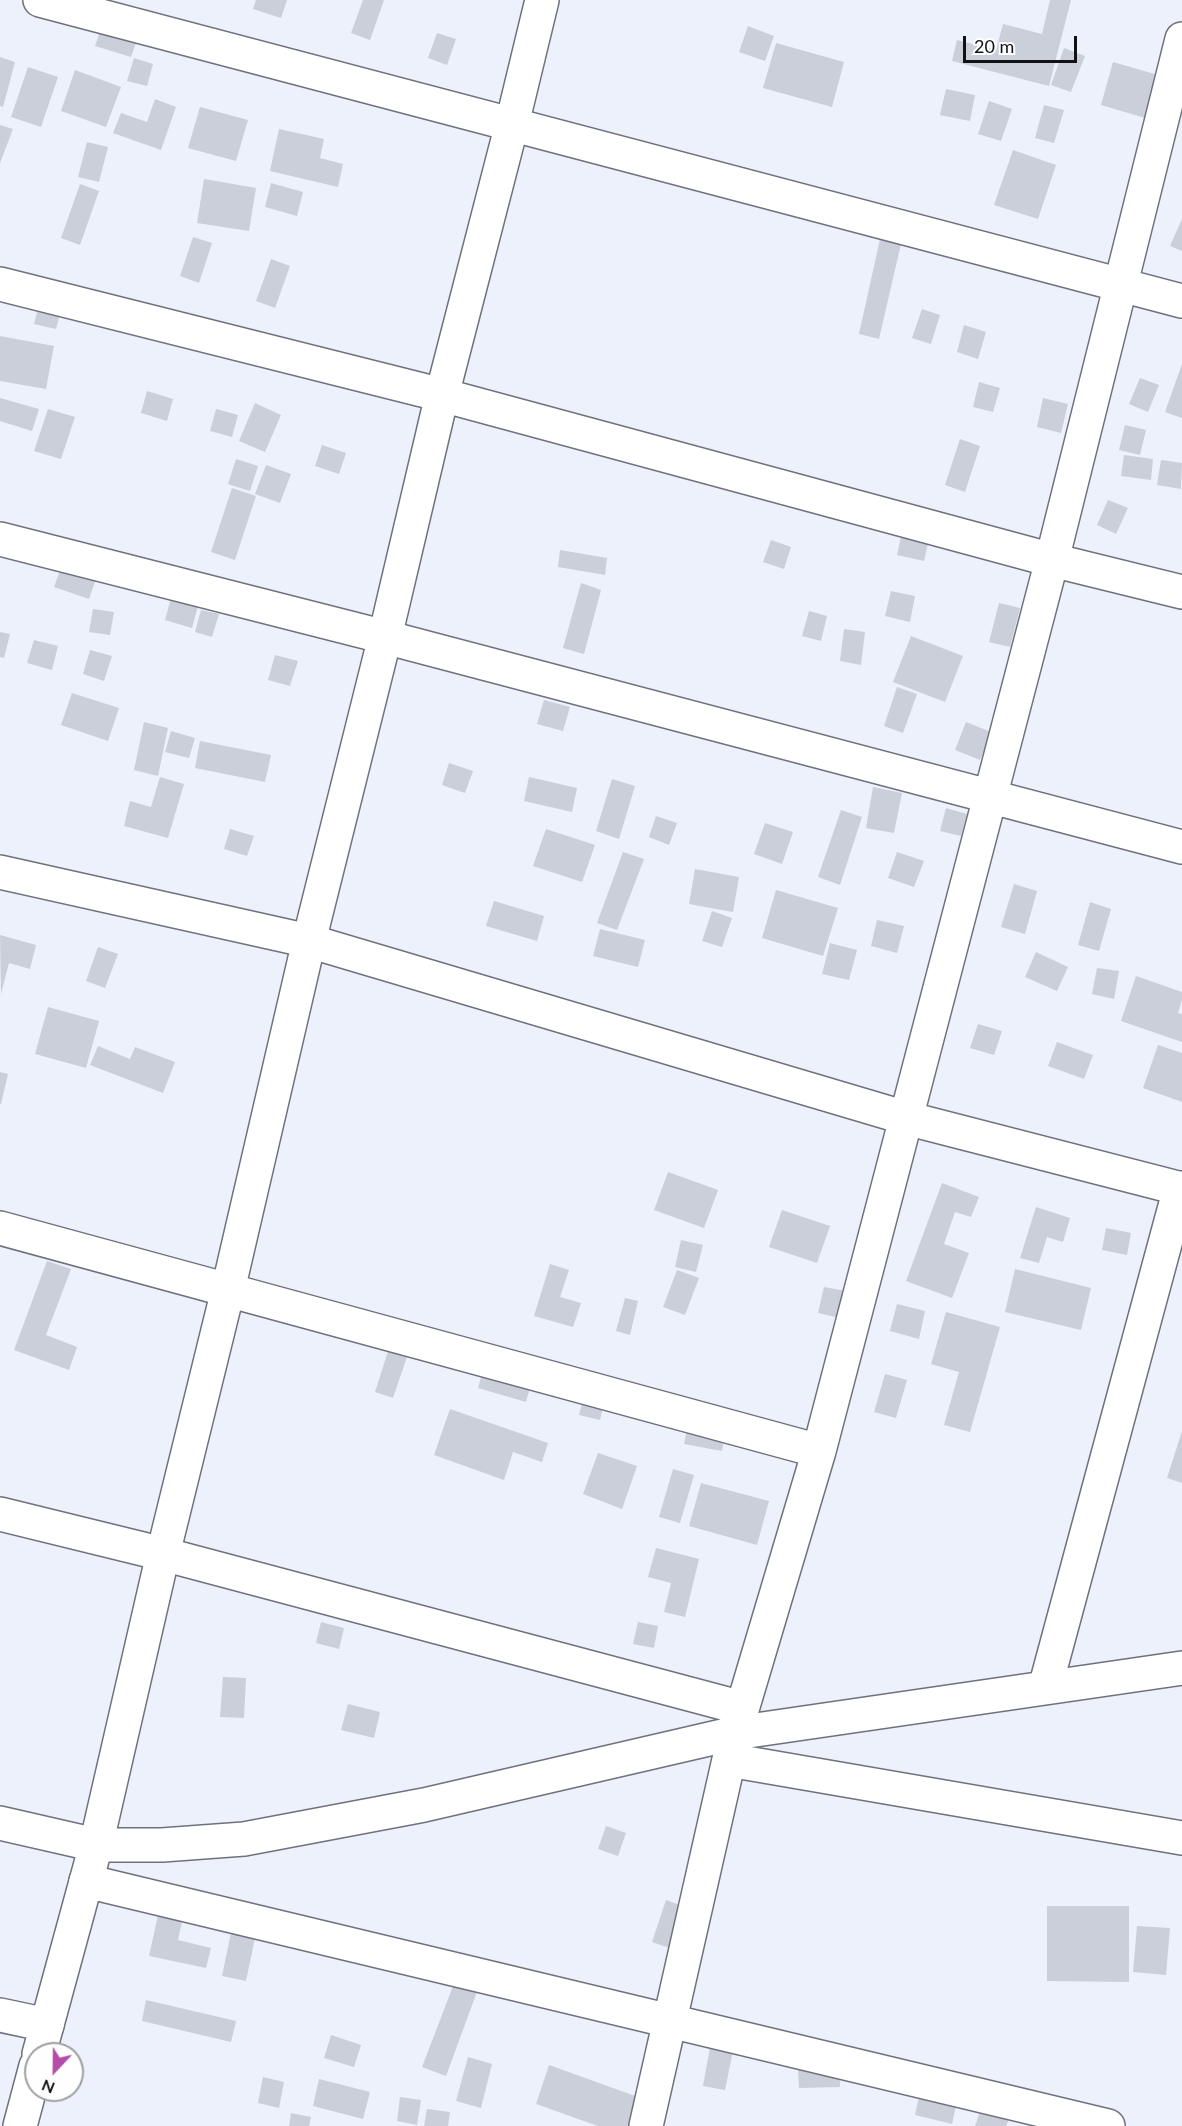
<!DOCTYPE html>
<style>
body{margin:0}
#map{position:relative;width:1182px;height:2126px;overflow:hidden;background:#ecf1fc;font-family:Lato,sans-serif}
canvas{display:block}
.north{position:absolute;left:24px;top:2042px;width:60px;height:60px;box-sizing:border-box;background:#fefefe;border:2px solid #9fa0a1;border-radius:50%;rotate:202deg;font-size:16px;font-weight:700;line-height:24px;text-align:center;color:#101215}
.north::after{content:'';display:block;margin:auto;width:21px;height:27px;background:#b74baa;clip-path:polygon(50% 0,100% 100%,50% 72%,0 100%)}
.scale{position:absolute;left:963px;top:36px;width:114px;height:27px;box-sizing:border-box;border:3px solid #101215;border-top:0;padding-left:8px;font-size:18px;line-height:21px;white-space:nowrap;color:#101215;-webkit-text-stroke:4px #fefefe;paint-order:stroke}
</style>
<div id="map">
<canvas width="1182" height="2126"></canvas>
<div class="north">N</div>
<div class="scale">20 m</div>
</div>
<script>
const ctx = document.querySelector('canvas').getContext('2d');
ctx.lineJoin = 'round';
function fill(path, color) { ctx.fillStyle = color; ctx.fill(path, 'evenodd'); }
const poly = rows => new Path2D(rows.map(r => 'M' + r).join(''));
function trace(path, color, width, dash) { ctx.strokeStyle = color; ctx.lineWidth = width; ctx.lineCap = dash ? 'butt' : 'round'; ctx.setLineDash(dash || []); ctx.stroke(path); }
fill(poly([
 [256,0,287,0,281,18,253,9],
 [363,0,384,0,370,40,351,33],
 [1050,0,1071,0,1049,86,952,61,957,40,996,50,1003,24,1042,34],
 [102,26,138,37,131,57,95,46],
 [748,26,774,36,765,61,739,52],
 [437,33,456,39,447,65,428,58],
 [776,43,844,62,832,107,763,88],
 [1064,48,1085,56,1071,92,1051,85],
 [0,57,15,62,3,107,0,106],
 [134,58,153,64,147,86,127,81],
 [1113,62,1158,75,1145,118,1101,105],
 [28,67,58,77,41,127,11,117],
 [75,70,121,87,106,127,61,111],
 [946,89,975,95,970,121,940,115],
 [155,99,176,107,161,150,113,133,121,113,147,122],
 [989,101,1012,109,1001,141,978,134],
 [1044,105,1064,110,1054,143,1035,138],
 [200,107,248,120,236,161,188,148],
 [0,125,13,129,0,163],
 [279,129,324,139,320,158,343,164,338,187,270,171],
 [87,142,108,147,99,182,78,177],
 [1013,150,1056,165,1038,219,994,205],
 [204,179,256,188,249,231,197,223],
 [271,183,303,192,297,216,265,207],
 [80,184,99,191,80,245,61,238],
 [1182,219,1182,251,1170,246],
 [193,237,212,243,199,283,180,276],
 [880,239,901,244,879,339,859,334],
 [271,259,290,266,275,308,256,301],
 [40,301,62,306,56,329,34,324],
 [922,309,940,315,931,344,912,338],
 [964,325,986,332,978,359,957,352],
 [0,336,54,346,46,389,0,381],
 [1182,364,1182,418,1165,412],
 [1140,378,1159,385,1148,412,1129,404],
 [979,382,1000,388,993,412,973,407],
 [147,391,173,399,167,421,141,413],
 [0,398,39,409,32,431,0,421],
 [1043,398,1068,404,1061,433,1037,427],
 [255,403,281,415,265,452,239,441],
 [48,409,75,417,61,459,34,451],
 [216,409,238,415,232,437,210,431],
 [1125,425,1146,430,1140,455,1119,450],
 [960,439,980,446,965,492,945,485],
 [322,445,346,453,339,474,315,466],
 [1124,455,1153,459,1151,480,1121,476],
 [236,459,258,466,250,491,228,484],
 [1161,460,1182,463,1181,489,1157,485],
 [266,465,291,474,280,503,255,494],
 [232,488,256,496,235,560,211,552],
 [1108,500,1128,508,1116,534,1097,525],
 [902,532,929,539,924,561,897,555],
 [771,540,791,547,784,569,763,562],
 [560,550,607,558,605,575,558,567],
 [61,568,96,579,89,599,54,587],
 [581,583,601,590,584,654,563,648],
 [891,591,915,596,910,622,885,616],
 [171,598,198,606,192,628,165,620],
 [999,603,1020,608,1010,647,989,642],
 [93,609,114,612,110,635,89,632],
 [201,610,219,614,212,637,195,632],
 [809,611,827,616,821,641,802,636],
 [844,629,865,632,861,665,840,661],
 [0,632,10,634,4,658,0,657],
 [911,636,963,656,945,702,893,682],
 [34,640,58,646,52,670,27,663],
 [90,650,112,656,104,681,83,674],
 [275,655,298,661,290,686,268,680],
 [897,687,917,694,903,733,884,726],
 [72,693,119,708,108,741,61,725],
 [544,700,570,707,563,731,537,724],
 [144,722,168,728,158,776,134,770],
 [966,722,991,732,980,760,955,750],
 [171,731,195,738,189,758,165,752],
 [200,741,271,755,265,782,195,768],
 [449,763,473,771,465,793,442,785],
 [160,777,184,784,168,838,124,826,130,801,151,807],
 [529,777,577,788,572,812,524,801],
 [612,779,635,786,619,839,596,831],
 [873,787,902,793,894,833,866,828],
 [946,808,967,814,961,836,940,831],
 [841,810,862,817,840,885,818,877],
 [656,816,677,823,669,845,649,837],
 [765,823,793,832,782,864,754,854],
 [230,829,254,836,247,856,224,849],
 [546,829,595,845,582,882,533,866],
 [623,852,644,859,617,930,597,923],
 [897,852,924,861,914,887,888,878],
 [695,869,739,877,733,912,689,904],
 [1014,884,1037,891,1025,934,1001,927],
 [776,890,838,908,823,956,762,938],
 [494,901,544,916,537,941,486,926],
 [1090,902,1111,909,1099,951,1078,945],
 [712,911,732,918,722,947,702,941],
 [877,920,904,926,897,953,871,946],
 [600,929,645,940,638,967,593,956],
 [0,935,36,945,30,969,9,963,1,994],
 [830,943,857,950,849,980,822,974],
 [98,947,118,954,105,988,86,981],
 [1036,952,1068,967,1057,991,1025,977],
 [1097,968,1119,971,1114,999,1092,994],
 [1136,976,1182,992,1182,1000,1178,1013,1182,1014,1182,1042,1121,1021],
 [48,1007,99,1021,86,1068,35,1054],
 [978,1024,1002,1031,994,1055,970,1048],
 [1057,1042,1093,1055,1084,1079,1048,1066],
 [1158,1045,1182,1053,1182,1102,1143,1088],
 [98,1046,130,1059,135,1047,175,1062,163,1093,90,1065],
 [0,1072,8,1074,1,1104,0,1104],
 [668,1172,718,1190,704,1228,654,1210],
 [942,1183,979,1197,971,1217,955,1212,944,1244,969,1253,952,1298,906,1281],
 [1036,1207,1070,1218,1063,1242,1047,1237,1039,1263,1020,1258],
 [782,1210,830,1226,817,1263,769,1247],
 [1106,1228,1131,1233,1127,1255,1102,1250],
 [681,1240,703,1245,696,1272,675,1267],
 [47,1261,71,1269,46,1335,77,1347,69,1370,14,1350],
 [550,1264,569,1270,560,1297,581,1303,573,1327,534,1316],
 [1015,1269,1091,1288,1081,1330,1005,1312],
 [677,1270,699,1278,685,1315,663,1307],
 [824,1287,846,1291,840,1318,818,1313],
 [625,1298,638,1301,630,1335,616,1331],
 [897,1304,925,1311,919,1339,890,1331],
 [946,1312,1000,1327,970,1432,944,1425,959,1372,931,1364],
 [390,1345,409,1351,393,1398,375,1392],
 [484,1367,532,1380,526,1402,478,1388],
 [885,1374,907,1380,896,1418,874,1412],
 [585,1393,605,1398,600,1420,579,1415],
 [450,1409,548,1443,542,1462,513,1452,504,1480,434,1455],
 [689,1420,726,1427,722,1451,684,1444],
 [1182,1431,1182,1483,1167,1478],
 [598,1453,637,1466,622,1509,583,1494],
 [673,1469,694,1475,680,1523,659,1517],
 [701,1483,769,1501,757,1545,689,1526],
 [656,1548,699,1559,685,1617,664,1612,671,1583,648,1577],
 [321,1622,344,1628,339,1649,316,1643],
 [638,1622,658,1626,654,1648,633,1644],
 [223,1677,246,1678,244,1718,220,1717],
 [348,1704,380,1712,374,1738,341,1730],
 [606,1826,626,1833,618,1856,598,1849],
 [666,1900,689,1908,675,1950,652,1942],
 [160,1906,184,1912,178,1940,211,1948,206,1968,149,1956],
 [1047,1906,1129,1906,1129,1982,1047,1981],
 [1137,1926,1170,1928,1166,1975,1133,1972],
 [232,1928,256,1933,246,1981,222,1976],
 [455,1981,478,1989,446,2076,422,2067],
 [146,2000,236,2021,231,2042,142,2021],
 [331,2035,361,2045,354,2067,324,2058],
 [710,2047,733,2051,725,2090,703,2086],
 [468,2057,492,2064,481,2108,456,2101],
 [549,2065,638,2097,628,2126,598,2126,536,2104],
 [798,2069,840,2069,840,2087,799,2088],
 [263,2077,284,2082,279,2108,258,2103],
 [319,2079,370,2092,363,2119,313,2106],
 [920,2092,957,2101,952,2124,915,2115],
 [400,2097,421,2100,417,2125,397,2121],
 [982,2106,1010,2117,1006,2126,975,2126],
 [427,2109,450,2112,448,2126,424,2126],
 [291,2113,311,2117,309,2126,289,2126]
]), '#cacfda');
const street = poly([
 [40,0,1182,301],
 [0,284,442,395,1052,560,1182,592],
 [0,539,385,637,1182,847],
 [0,872,309,941,906,1118,1182,1189],
 [0,1228,819,1451],
 [0,1514,163,1554,742,1708],
 [1045,1688,1180,1188],
 [729,1760,1182,1838],
 [0,1823,96,1845,162,1845,244,1839,424,1805,735,1733,1182,1668],
 [86,1881,1108,2126],
 [0,2015,47,2025],
 [646,2126,735,1733,819,1451,1052,560,1182,39]
]);
const secondary = poly([
 [39,2054,96,1845,163,1554,228,1290,309,941,385,637,442,395,512,124,542,0],
 [20,2126,36,2066]
]);
trace(street, '#6e727b', 36);
trace(secondary, '#6e727b', 36);
trace(street, '#fff', 33);
trace(secondary, '#fff', 33);
</script>
